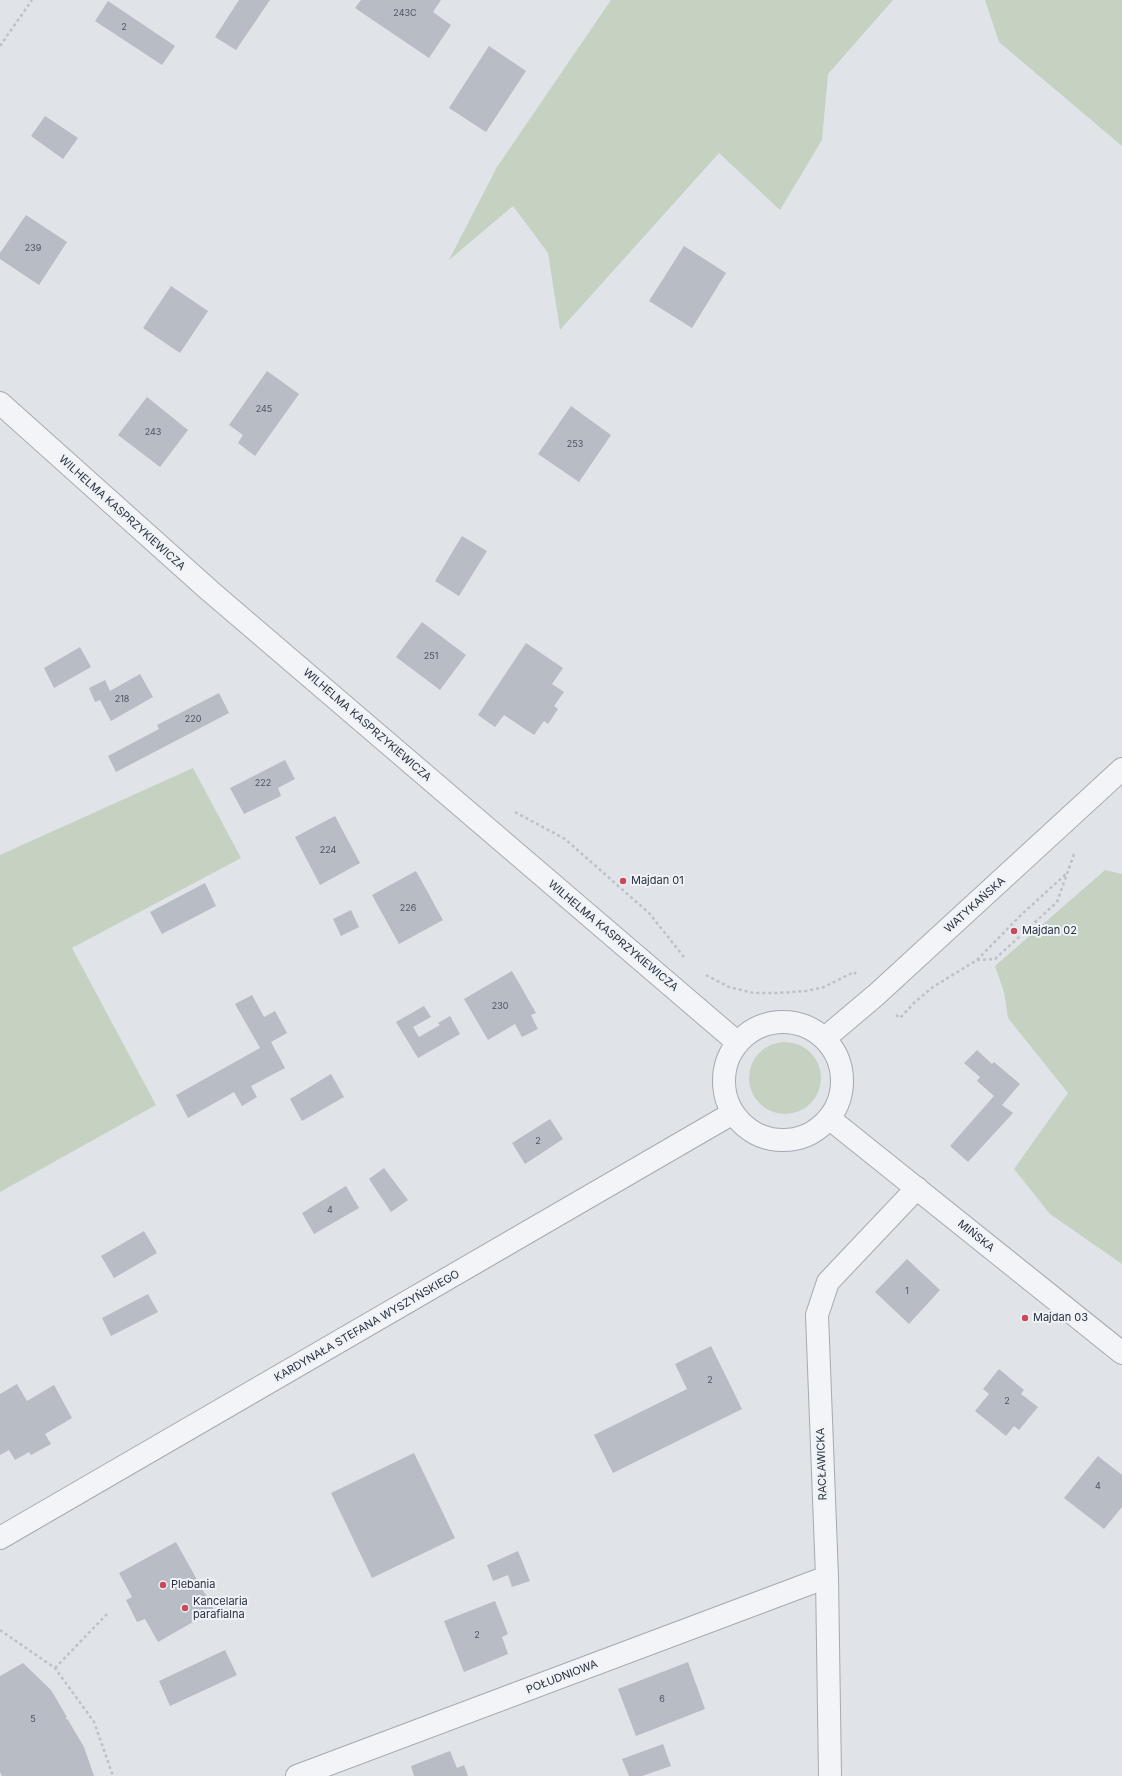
<!DOCTYPE html>
<meta charset="utf-8">
<style>
body{margin:0}
canvas{display:block;background:#e0e3e8}
</style>
<canvas width="1122" height="1776"></canvas>
<script>
const ctx = document.querySelector('canvas').getContext('2d');
ctx.lineJoin = 'round';
function fill(path, color) { ctx.fillStyle = color; ctx.fill(path, 'evenodd'); }
const poly = rows => new Path2D(rows.map(r => 'M' + r).join(''));
function trace(path, color, width, dash) { ctx.strokeStyle = color; ctx.lineWidth = width; ctx.lineCap = dash ? 'butt' : 'round'; ctx.setLineDash(dash || []); ctx.stroke(path); }
function drawText(font, color, halo, rows, align = 'center') {
  ctx.font = font + ' Inter,sans-serif'; ctx.lineWidth = 4; ctx.setLineDash([]); ctx.textBaseline = 'middle'; ctx.strokeStyle = halo; ctx.fillStyle = color; for (const [text, x, y, turn = 0] of rows) {
    ctx.save(); ctx.translate(x, y); ctx.rotate((+turn || 0) * Math.PI / 180); ctx.textAlign = isNaN(turn) ? turn : align; if (halo) ctx.strokeText(text, 0, 0); ctx.fillText(text, 0, 0); ctx.restore();
  }
}
fill(poly([
 [611,0,893,0,828,74,822,140,780,210,719,153,560,330,548,253,513,206,449,260,497,167],
 [985,0,1122,0,1122,146,999,42],
 [193,768,241,858,72,948,156,1105,0,1192,0,855],
 [1105,870,1122,874,1122,1264,1050,1214,1014,1169,1068,1093,1008,1018,1004,992,995,966],
 '749 1078a36 36 0 1 1 72 0a36 36 0 1 1-72 0Z'
]), '#c5d2c1');
fill(poly([
 [239,0,270,0,236,50,215,37],
 [361,0,441,0,433,12,451,25,429,58,355,8],
 [108,1,175,46,162,65,95,21],
 [489,46,526,71,486,132,449,108],
 [45,116,78,138,63,159,31,136],
 [26,215,67,242,39,285,0,259,0,253],
 [684,246,726,273,692,328,649,301],
 [171,286,208,311,180,353,143,328],
 [267,371,299,394,255,456,238,443,243,435,229,425],
 [147,397,188,430,160,467,118,435],
 [571,406,611,435,579,482,538,454],
 [462,536,487,551,459,596,435,581],
 [422,622,466,655,440,690,396,657],
 [526,643,563,668,552,684,564,692,554,706,558,709,548,724,544,721,534,735,504,715,495,727,478,715],
 [80,647,91,667,54,688,44,668],
 [140,674,153,697,111,721,100,700,95,702,89,688,105,680,110,691],
 [219,693,229,713,116,772,108,756,159,729,157,725],
 [285,760,295,779,278,788,281,796,244,814,230,788],
 [335,816,360,863,320,885,295,837],
 [416,871,443,920,399,944,372,895],
 [205,883,216,906,162,934,150,912],
 [351,910,359,927,341,936,333,919],
 [512,971,536,1013,531,1015,538,1029,522,1037,515,1024,488,1040,464,999],
 [252,995,264,1017,275,1011,287,1033,271,1042,285,1068,251,1086,257,1097,242,1106,234,1092,188,1118,176,1095,260,1048,235,1004],
 [424,1006,431,1017,413,1027,419,1037,440,1025,438,1023,450,1016,460,1034,418,1058,396,1022],
 [977,1050,992,1064,994,1062,1020,1084,1002,1105,1013,1113,968,1162,950,1146,994,1096,977,1081,980,1077,964,1063],
 [331,1074,344,1097,302,1121,290,1099],
 [550,1119,563,1139,525,1164,512,1143],
 [384,1168,408,1200,391,1212,369,1179],
 [346,1186,359,1208,314,1234,302,1213],
 [144,1231,157,1253,114,1278,101,1256],
 [907,1259,940,1290,909,1324,875,1292],
 [148,1294,158,1312,111,1336,102,1318],
 [711,1346,742,1409,613,1473,594,1435,687,1389,675,1364],
 [999,1369,1024,1390,1021,1394,1038,1407,1019,1430,1014,1426,1006,1436,975,1411,989,1394,983,1389],
 [17,1384,27,1401,54,1385,72,1418,45,1434,51,1444,31,1455,29,1452,15,1460,9,1450,0,1455,0,1394],
 [414,1453,455,1538,372,1578,331,1493],
 [1098,1456,1122,1475,1122,1507,1104,1529,1064,1498],
 [176,1542,214,1610,158,1642,145,1619,137,1622,126,1600,132,1597,119,1573],
 [518,1551,530,1581,512,1587,508,1575,493,1581,487,1565],
 [495,1601,508,1634,502,1637,508,1654,464,1672,444,1621],
 [225,1650,237,1675,170,1706,159,1681],
 [688,1662,705,1709,636,1736,618,1689],
 [23,1663,51,1690,67,1717,65,1718,68,1720,84,1747,94,1776,2,1776,0,1772,0,1676],
 [663,1744,671,1766,642,1776,629,1776,622,1759],
 [450,1751,457,1768,464,1765,468,1776,414,1776,411,1766]
]), '#b7bcc5');
const minor = poly([
 [297,1776,827,1577],
 [830,1776,827,1577,817,1315,828,1282,917,1188]
]);
const tertiary = poly([
 [0,403,210,591,738,1043],
 '724 1081a59 59 0 1 1 118 0a59 59 0 1 1-118 0Z',
 [825,1038,876,995,1122,769],
 [830,1119,1122,1353],
 [0,1538,733,1113]
]);
trace(minor, '#a5aab2', 24);
trace(tertiary, '#a5aab2', 24);
trace(poly([
 [0,46,32,0],
 [515,812,565,839,649,913,684,957],
 [977,960,995,959,1057,902,1074,854],
 [706,975,729,987,754,993,778,993,806,991,824,987,854,972,856,974],
 [896,1015,900,1018,916,1001,933,987,977,960,1022,914,1066,874],
 [0,1630,55,1668,94,1722,113,1776],
 [55,1668,108,1613]
]), '#bec1c7', 2.5, [3, 3]);
trace(minor, '#f2f4f7', 22);
trace(tertiary, '#f2f4f7', 22);
for (const [x, y, r, color] of [
 [623,881,4,"#c9495b"],
 [1014,931,4,"#c9495b"],
 [1025,1318,4,"#c9495b"],
 [163,1585,4,"#c9495b"],
 [185,1608,4,"#c9495b"]
]) { const dot = new Path2D(); dot.arc(x, y, r, 0, 2 * Math.PI); ctx.fillStyle = color; ctx.fill(dot); trace(dot, '#eff2f6', 1.5); }
drawText('9px', '#4c5460', null, [
 ["243C",405,13],
 ["2",124,27],
 ["239",33,248],
 ["245",264,409],
 ["243",153,432],
 ["253",575,444],
 ["251",431,656],
 ["218",122,699],
 ["220",193,719],
 ["222",263,783],
 ["224",328,850],
 ["226",408,908],
 ["230",500,1006],
 ["2",538,1141],
 ["4",330,1210],
 ["1",907,1291],
 ["2",710,1380],
 ["2",1007,1401],
 ["4",1098,1486],
 ["2",477,1635],
 ["6",662,1699],
 ["5",33,1719]
]);
drawText('11px', '#29313f', '#eff2f6', [
 ["WILHELMA KASPRZYKIEWICZA",122,513,42],
 ["WILHELMA KASPRZYKIEWICZA",367,725,41],
 ["WATYKAŃSKA",975,905,-42],
 ["WILHELMA KASPRZYKIEWICZA",613,936,40],
 ["MIŃSKA",976,1236,39],
 ["KARDYNAŁA STEFANA WYSZYŃSKIEGO",367,1326,-30],
 ["RACŁAWICKA",822,1464,-92],
 ["POŁUDNIOWA",562,1677,-21]
]);
drawText('11px', '#29313f', '#eff2f6', [
 ["Majdan 01",631,881],
 ["Majdan 02",1022,931],
 ["Majdan 03",1033,1318],
 ["Plebania",171,1585],
 ["Kancelaria",193,1602],
 ["parafialna",193,1615]
], 'left');
</script>
